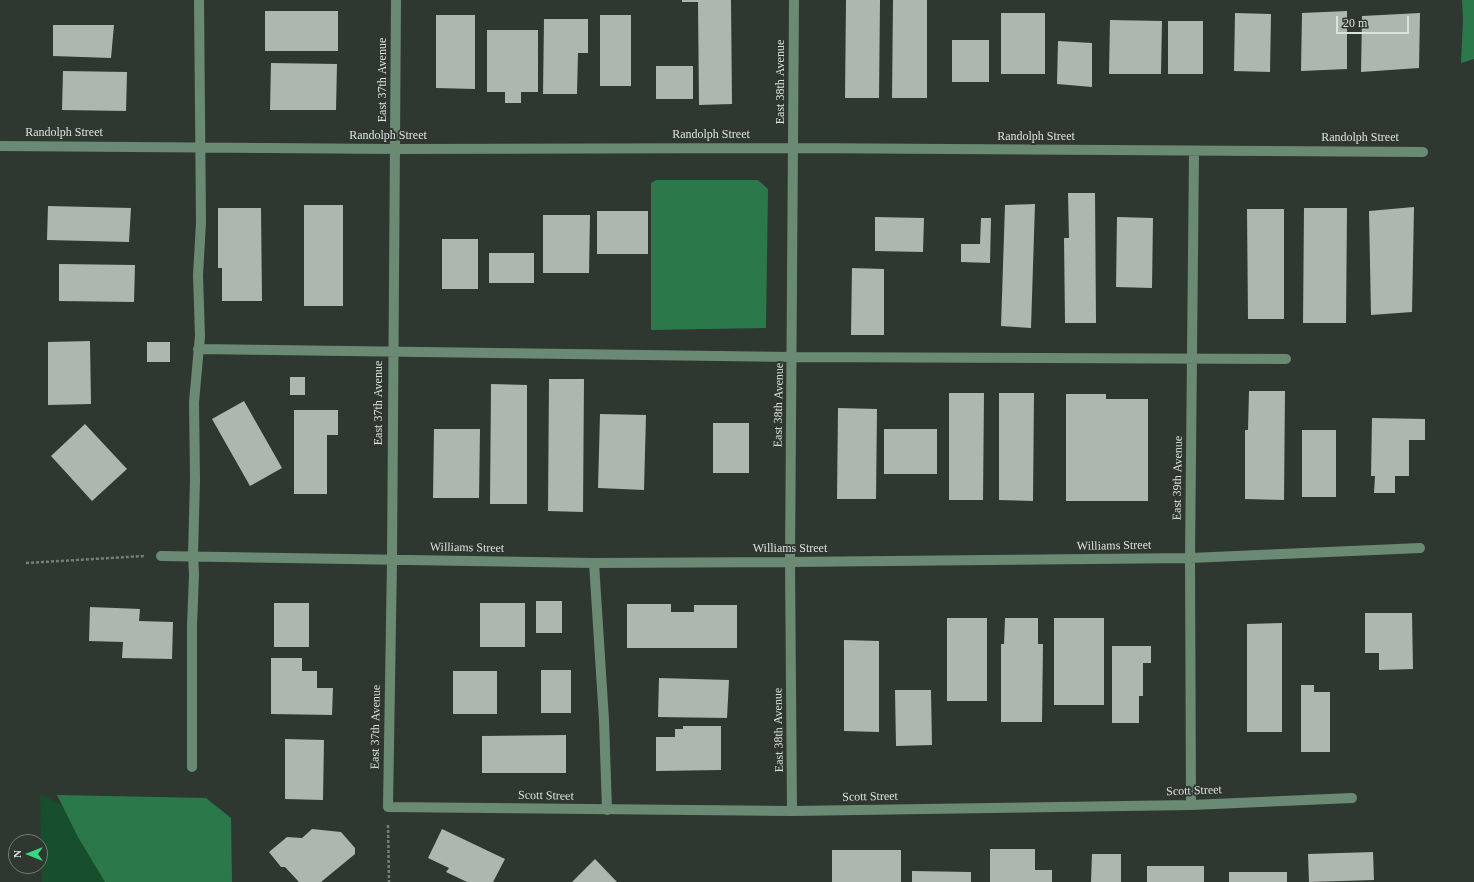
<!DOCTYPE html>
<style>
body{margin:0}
#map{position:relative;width:1474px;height:882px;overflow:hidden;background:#2f3731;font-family:"Times New Roman",serif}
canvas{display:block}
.north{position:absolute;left:8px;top:834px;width:40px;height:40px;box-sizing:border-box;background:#2f3731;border:1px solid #747b76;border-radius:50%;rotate:270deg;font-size:11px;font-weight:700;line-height:16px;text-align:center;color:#dce1dd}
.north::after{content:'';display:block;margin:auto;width:14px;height:18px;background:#3ad77f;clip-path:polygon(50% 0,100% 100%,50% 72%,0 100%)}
.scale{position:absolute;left:1336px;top:16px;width:73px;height:18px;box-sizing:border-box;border:2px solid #dce1dd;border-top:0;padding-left:5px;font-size:12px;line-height:14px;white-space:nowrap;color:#dce1dd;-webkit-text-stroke:3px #2f3731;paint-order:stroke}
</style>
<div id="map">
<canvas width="1474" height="882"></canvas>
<div class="north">N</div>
<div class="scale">20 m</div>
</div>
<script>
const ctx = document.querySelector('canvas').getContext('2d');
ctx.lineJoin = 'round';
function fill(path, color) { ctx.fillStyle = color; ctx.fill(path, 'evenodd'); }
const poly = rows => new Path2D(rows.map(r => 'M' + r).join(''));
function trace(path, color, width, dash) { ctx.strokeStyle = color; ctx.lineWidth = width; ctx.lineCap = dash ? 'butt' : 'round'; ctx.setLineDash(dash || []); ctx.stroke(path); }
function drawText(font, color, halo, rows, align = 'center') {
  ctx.font = font + ' "Times New Roman",serif'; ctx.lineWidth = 4; ctx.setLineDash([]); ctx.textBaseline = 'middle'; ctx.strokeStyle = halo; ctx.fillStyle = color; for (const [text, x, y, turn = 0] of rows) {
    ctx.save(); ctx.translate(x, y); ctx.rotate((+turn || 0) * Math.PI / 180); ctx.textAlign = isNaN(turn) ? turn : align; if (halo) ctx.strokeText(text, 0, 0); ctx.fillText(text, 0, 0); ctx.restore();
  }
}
fill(poly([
 [40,794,96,823,138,882,42,882]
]), '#174e2d');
fill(poly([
 [1462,0,1474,0,1474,59,1461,63,1463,19],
 [656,180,758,180,768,189,766,328,651,330,651,183],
 [57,795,206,798,231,818,232,882,105,882,78,837]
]), '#2b794a');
fill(poly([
 [682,0,731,0,732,104,699,105,698,2,682,2],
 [846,0,880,0,879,98,845,98],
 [893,0,927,0,927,98,892,98],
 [265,11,338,11,338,51,265,51],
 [1347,11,1347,69,1301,71,1302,13],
 [1001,13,1045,13,1045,74,1001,74],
 [1235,13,1271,14,1270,72,1234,71],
 [1420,13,1419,68,1361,72,1362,16],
 [436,15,475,15,475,89,436,88],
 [600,15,631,15,631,86,600,86],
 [544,19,588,19,588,53,578,53,577,94,543,94],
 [1110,20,1162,21,1161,74,1109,74],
 [1168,21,1203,21,1203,74,1168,74],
 [53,25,114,25,111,58,53,56],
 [487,30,538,30,538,92,521,92,521,103,505,103,505,92,487,92],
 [952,40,989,40,989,82,952,82],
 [1058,41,1092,43,1092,87,1057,84],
 [271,63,337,64,336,110,270,110],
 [656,66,693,66,693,99,656,99],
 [63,71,127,72,126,111,62,110],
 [1068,193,1095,193,1096,323,1065,323,1064,238,1069,238],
 [1035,204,1031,328,1001,326,1005,205],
 [304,205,343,205,343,306,304,306],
 [48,206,131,208,129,242,47,240],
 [1414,207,1412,312,1371,315,1369,211],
 [218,208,261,208,262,301,222,301,222,268,218,268],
 [1304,208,1347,208,1346,323,1303,323],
 [1247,209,1284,209,1284,319,1248,319],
 [597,211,648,211,648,254,597,254],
 [543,215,590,215,589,273,543,273],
 [875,217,924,218,923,252,875,251],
 [1117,217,1153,218,1152,288,1116,287],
 [981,218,991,218,990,263,961,262,961,244,980,244],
 [442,239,478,239,478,289,442,289],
 [489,253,534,253,534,283,489,283],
 [59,264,135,265,134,302,59,301],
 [852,268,884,269,884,335,851,335],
 [90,341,91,404,48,405,48,342],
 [147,342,170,342,170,362,147,362],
 [290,377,305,377,305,395,290,395],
 [549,379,584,379,583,512,548,511],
 [491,384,527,385,527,504,490,504],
 [1249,391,1285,391,1284,500,1245,499,1245,430,1248,430],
 [949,393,984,393,983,500,949,500],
 [999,393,1034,393,1033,501,999,500],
 [1066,394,1106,394,1106,399,1148,399,1148,501,1066,501],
 [244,401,282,468,250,486,212,419],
 [838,408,877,409,876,499,837,499],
 [294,410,338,410,338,435,327,435,327,494,294,494],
 [600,414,646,415,644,490,598,488],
 [1372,418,1425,419,1425,440,1409,440,1409,476,1395,476,1395,493,1374,493,1375,476,1371,476],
 [713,423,749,423,749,473,713,473],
 [85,424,127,469,92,501,51,456],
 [434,429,480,429,479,498,433,498],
 [884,429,937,429,937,474,884,474],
 [1302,430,1336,430,1336,497,1302,497],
 [536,601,562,601,562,633,536,633],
 [274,603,309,603,309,647,274,647],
 [480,603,525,603,525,647,480,647],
 [627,604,671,604,671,612,694,612,694,605,737,605,737,648,627,648],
 [90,607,140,609,139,621,173,622,172,659,122,658,123,642,89,641],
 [1365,613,1412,613,1413,669,1379,670,1379,653,1365,653],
 [947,618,987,618,987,701,947,701],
 [1005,618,1038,618,1038,644,1043,644,1042,722,1001,722,1001,644,1004,644],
 [1054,618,1104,618,1104,705,1054,705],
 [1282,623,1282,732,1247,732,1247,624],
 [844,640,879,641,879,732,844,731],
 [1112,646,1151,646,1151,663,1143,663,1143,696,1139,696,1139,723,1112,723],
 [271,658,302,658,302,671,317,671,317,688,333,688,332,715,271,714],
 [541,670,571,670,571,713,541,713],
 [453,671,497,671,497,714,453,714],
 [659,678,729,680,727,718,658,717],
 [1301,685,1314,685,1314,692,1330,692,1330,752,1301,752],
 [895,690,931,690,932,745,896,746],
 [683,726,721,726,721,770,656,771,656,737,675,737,675,729,683,729],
 [566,735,566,773,482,773,482,736],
 [285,739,324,740,323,800,285,799],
 [312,829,341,832,355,848,355,854,321,882,299,882,285,867,281,867,269,852,287,837,302,838],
 [442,829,505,859,493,882,467,882,446,872,449,868,428,858],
 [990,849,1035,849,1035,870,1052,870,1052,882,990,882],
 [832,850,901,850,901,882,832,882],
 [1373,852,1374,880,1309,882,1308,854],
 [1092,854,1121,854,1121,882,1091,882],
 [595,859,617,882,572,882],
 [1147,866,1204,866,1204,882,1147,882],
 [912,871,971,872,971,882,912,882],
 [1229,872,1287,872,1287,882,1229,882]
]), '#adb6af');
trace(poly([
 [26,563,144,556],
 [388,825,389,882]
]), '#777e78', 2.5, [3, 2]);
trace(poly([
 [396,0,392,560,388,807,792,811,1191,805,1352,798],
 [0,146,396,149,794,148,1423,152],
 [198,349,792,357,1286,359],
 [161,556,594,563,790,562,1190,558,1420,548],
 [594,563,604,720,607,810],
 [192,767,192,626,194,574,193,556,195,479,194,402,200,336,198,275,201,223,199,0],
 [1191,805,1190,558,1194,151],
 [792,811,790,562,794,0]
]), '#6b8a74', 10);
drawText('12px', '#dce1dd', '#2f3731', [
 ["East 37th Avenue",383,80,-90],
 ["East 38th Avenue",781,82,-90],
 ["Randolph Street",64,133],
 ["Randolph Street",711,135],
 ["Randolph Street",388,136],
 ["Randolph Street",1036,137],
 ["Randolph Street",1360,138],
 ["East 37th Avenue",379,403,-90],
 ["East 38th Avenue",779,405,-89],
 ["East 39th Avenue",1178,478,-89],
 ["Williams Street",1114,546,-1],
 ["Williams Street",467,548,1],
 ["Williams Street",790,549],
 ["East 37th Avenue",376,727,-89],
 ["East 38th Avenue",779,730,-91],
 ["Scott Street",1194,791,-2],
 ["Scott Street",546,796,1],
 ["Scott Street",870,797,-1]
]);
</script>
